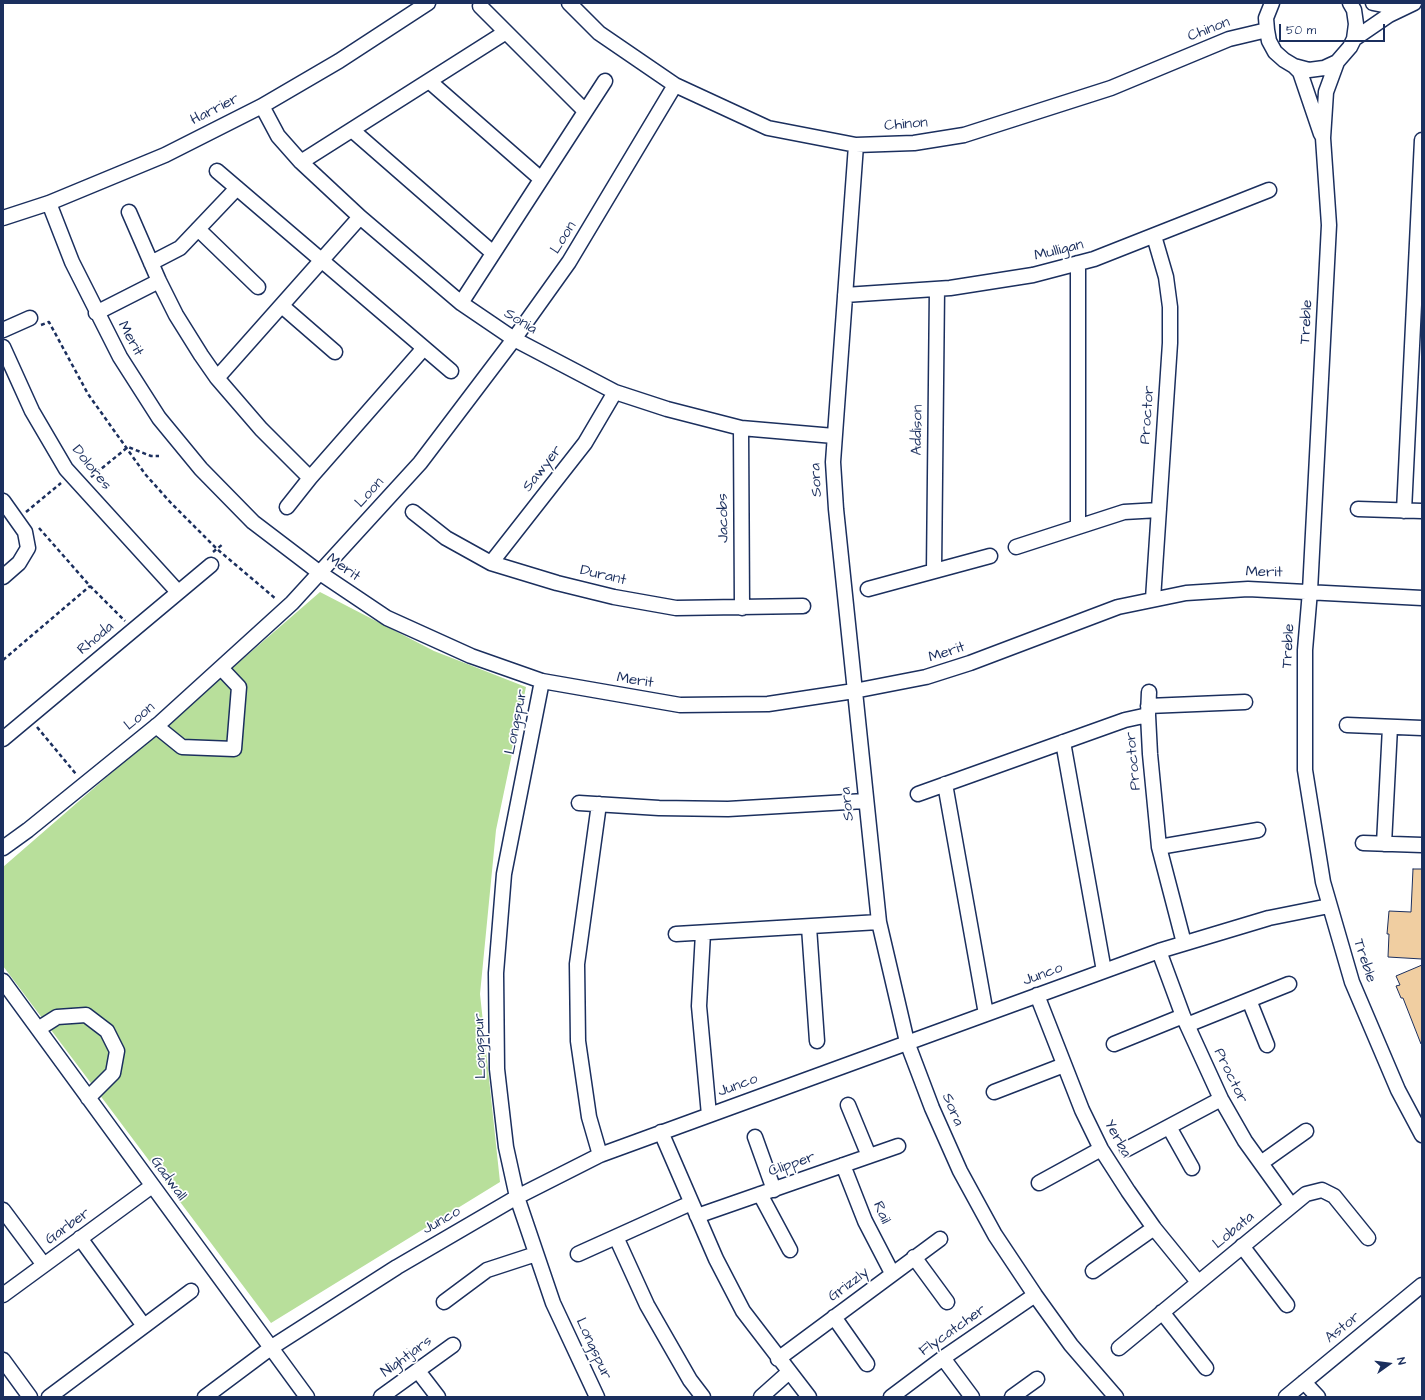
<!DOCTYPE html>
<style>
body{margin:0}
#map{position:relative;width:1425px;height:1400px;overflow:hidden;background:#fff;font-family:"Architects Daughter",sans-serif}
canvas{display:block}
.frame{position:absolute;inset:0;border:4px solid #1b2f5e;pointer-events:none}
.north{position:absolute;left:1369px;top:1344px;width:40px;height:40px;-webkit-text-stroke:3px #fff;paint-order:stroke;rotate:76deg;font-size:11px;font-weight:700;line-height:16px;text-align:center;color:#1b2f5e}
.north::after{content:'';display:block;margin:auto;width:14px;height:18px;background:#1b2f5e;clip-path:polygon(50% 0,100% 100%,50% 72%,0 100%)}
.scale{position:absolute;left:1279px;top:24px;width:106px;height:18px;box-sizing:border-box;border:2px solid #1b2f5e;border-top:0;padding-left:5px;font-size:12px;line-height:14px;white-space:nowrap;color:#1b2f5e;-webkit-text-stroke:3px #fff;paint-order:stroke}
</style>
<div id="map">
<canvas width="1425" height="1400"></canvas>
<div class="frame"></div>
<div class="north">N</div>
<div class="scale">50 m</div>
</div>
<script>
const ctx = document.querySelector('canvas').getContext('2d');
ctx.lineJoin = 'round';
function fill(path, color) { ctx.fillStyle = color; ctx.fill(path, 'evenodd'); }
const poly = rows => new Path2D(rows.map(r => 'M' + r).join(''));
function trace(path, color, width, dash) { ctx.strokeStyle = color; ctx.lineWidth = width; ctx.lineCap = dash ? 'butt' : 'round'; ctx.setLineDash(dash || []); ctx.stroke(path); }
function drawText(font, color, halo, rows, align = 'center') {
  ctx.font = font + ' "Architects Daughter",sans-serif'; ctx.lineWidth = 3.5; ctx.setLineDash([]); ctx.textBaseline = 'middle'; ctx.strokeStyle = halo; ctx.fillStyle = color; for (const [text, x, y, turn = 0] of rows) {
    ctx.save(); ctx.translate(x, y); ctx.rotate((+turn || 0) * Math.PI / 180); ctx.textAlign = isNaN(turn) ? turn : align; if (halo) ctx.strokeText(text, 0, 0); ctx.fillText(text, 0, 0); ctx.restore();
  }
}
fill(poly([
 [320,592,434,651,526,687,496,830,480,994,500,1182,271,1323,3,966,3,867]
]), '#b8df9b');
const building = poly([
 [1413,869,1422,869,1422,959,1388,957,1389,934,1387,934,1389,911,1411,912,1413,869],
 [1422,965,1422,1044,1421,1044,1403,998,1401,998,1396,986,1400,985,1396,976,1422,965]
]);
fill(building, '#f0cea1');
trace(building, '#1b2f5e', 1);
const minor = poly([
 [569,3,599,33,675,85,768,128,856,145,914,143,964,135,1111,88,1229,39,1267,30],
 [1272,3,1266,18,1267,30,1269,41,1275,52,1284,60,1294,66,1309,70,1324,68,1337,62,1350,47,1354,39,1356,24,1354,10,1350,3],
 [1373,3,1388,6,1403,5],
 [480,6,585,111],
 [1354,39,1389,15,1414,3],
 [1337,62,1326,92,1323,138,1329,225,1310,591,1305,650,1305,770,1323,882,1352,982,1398,1090,1422,1135],
 [1294,66,1300,72,1321,134],
 [429,81,541,179],
 [262,106,278,136,301,162,360,217,461,303,514,339,615,392,667,409,741,428,834,436],
 [352,130,493,253],
 [856,145,833,462,836,509,879,922,907,1042,932,1108,960,1171,995,1235,1035,1295,1071,1345,1116,1397],
 [301,162,506,32],
 [217,171,451,371],
 [49,203,72,262,120,357,159,418,201,469,253,522,320,573,387,618,471,656,542,681,680,705,768,704,854,691,926,677,970,663,1118,607,1186,593,1248,589,1422,598],
 [129,212,159,281,176,315,201,355,217,378,261,429,310,478],
 [3,218,49,203,165,155,262,106,339,61,428,3],
 [198,229,258,287],
 [151,263,180,248,237,188],
 [1078,263,1078,527],
 [845,295,950,288,1033,275,1094,259,1269,190],
 [461,303,605,81],
 [282,306,335,352],
 [96,313,159,281],
 [3,330,30,318],
 [3,347,32,411,66,469,178,592],
 [217,378,360,217],
 [741,428,742,608],
 [3,501,25,532,28,548,19,563,3,577],
 [287,507,310,478,424,348],
 [1358,509,1422,511],
 [1404,511,1422,140],
 [413,512,446,538,491,563,557,583,614,597,676,608,803,606],
 [1016,547,1124,512,1159,510],
 [491,563,585,443,615,392],
 [934,571,937,289],
 [868,589,990,556],
 [1153,599,1170,343,1170,307,1166,277,1154,236],
 [542,681,504,874,496,973,497,1069,506,1147,517,1197,553,1303,597,1397],
 [1149,692,1148,715,1150,754,1159,847,1184,943],
 [1148,706,1245,702],
 [1347,725,1422,728],
 [156,726,182,747,234,749,239,687,221,668],
 [3,739,211,565],
 [1063,742,1104,971],
 [945,784,986,1014],
 [918,794,1125,720,1148,715],
 [579,803,659,808,728,809,865,801],
 [599,804,577,964,578,1041,589,1117,600,1155],
 [1363,843,1422,845],
 [1384,844,1390,727],
 [1159,847,1258,830],
 [3,848,28,830,160,723,292,603,420,463,514,339,569,262,675,85],
 [809,927,817,1041],
 [703,933,699,1006,709,1115],
 [676,934,879,922],
 [1159,951,1183,1016,1221,1099,1245,1141,1291,1205],
 [3,981,307,1397],
 [1037,995,1082,1110,1101,1149,1128,1191,1154,1228,1198,1282],
 [1249,1000,1267,1045],
 [1187,1025,1289,984],
 [38,1029,57,1017,86,1015,107,1031,117,1051,113,1073,88,1098],
 [1114,1044,1183,1016],
 [994,1092,1064,1065],
 [848,1105,869,1156],
 [1169,1127,1192,1168],
 [661,1132,716,1259,743,1311,809,1397],
 [755,1137,774,1190],
 [1127,1149,1221,1099],
 [1261,1163,1306,1131],
 [843,1165,865,1221,892,1273],
 [1039,1183,1101,1149],
 [760,1194,790,1250],
 [3,1210,44,1265],
 [697,1216,898,1146],
 [616,1237,647,1305,690,1380,703,1397],
 [80,1238,144,1326],
 [1242,1246,1287,1305],
 [578,1254,691,1203],
 [914,1257,947,1302],
 [1093,1271,1154,1228],
 [3,1295,152,1186],
 [444,1302,487,1270,536,1254],
 [1162,1312,1206,1368],
 [834,1317,867,1364],
 [1119,1348,1306,1194,1322,1190,1334,1196,1368,1238],
 [943,1358,972,1397],
 [778,1359,940,1239],
 [3,1360,30,1397],
 [418,1371,438,1397],
 [1304,1382,1318,1397],
 [49,1397,191,1291],
 [205,1397,272,1347,397,1267,517,1197,600,1155,1159,951,1269,918,1329,906],
 [381,1397,453,1345],
 [761,1397,789,1372],
 [891,1397,943,1358,1035,1295],
 [1012,1397,1037,1379],
 [1286,1397,1422,1285]
]);
trace(minor, '#1b2f5e', 17);
trace(poly([
 [41,325,49,322,88,394,145,474,171,503,217,549,276,599],
 [91,477,128,447,151,456,159,456],
 [26,512,61,483],
 [39,528,90,586,125,621],
 [213,552,223,544],
 [3,660,90,586],
 [37,727,76,774]
]), '#1b2f5e', 2.5, [4, 3]);
trace(minor, '#fff', 14);
drawText('15px', '#1b2f5e', '#fff', [
 ["Chinon",1209,30,-21],
 ["Harrier",215,110,-27],
 ["Chinon",906,125,-5],
 ["Loon",564,238,-58],
 ["Mulligan",1059,251,-14],
 ["Sonia",520,322,31],
 ["Treble",1307,322,-87],
 ["Merit",130,339,61],
 ["Proctor",1148,415,-86],
 ["Addison",918,430,-89],
 ["Dolores",91,468,51],
 ["Sawyer",543,469,-52],
 ["Sora",817,480,-93],
 ["Loon",370,493,-48],
 ["Jacobs",724,518,-91],
 ["Merit",343,568,35],
 ["Merit",1264,573,1],
 ["Durant",603,576,13],
 ["Rhoda",96,639,-40],
 ["Treble",1289,646,-87],
 ["Merit",947,653,-18],
 ["Merit",635,681,9],
 ["Loon",140,717,-40],
 ["Longspur",517,722,-79],
 ["Proctor",1134,761,-95],
 ["Sora",848,804,-96],
 ["Treble",1364,961,72],
 ["Junco",1043,975,-20],
 ["Longspur",481,1046,-92],
 ["Proctor",1230,1076,64],
 ["Junco",738,1086,-20],
 ["Sora",952,1110,67],
 ["Yerba",1117,1139,61],
 ["Clipper",792,1165,-19],
 ["Gadwall",168,1179,54],
 ["Rail",881,1213,66],
 ["Junco",442,1221,-30],
 ["Garber",68,1227,-36],
 ["Lobata",1234,1231,-40],
 ["Grizzly",849,1285,-37],
 ["Astor",1343,1328,-39],
 ["Flycatcher",953,1331,-35],
 ["Longspur",593,1349,65],
 ["Nightjars",407,1357,-36]
]);
</script>
